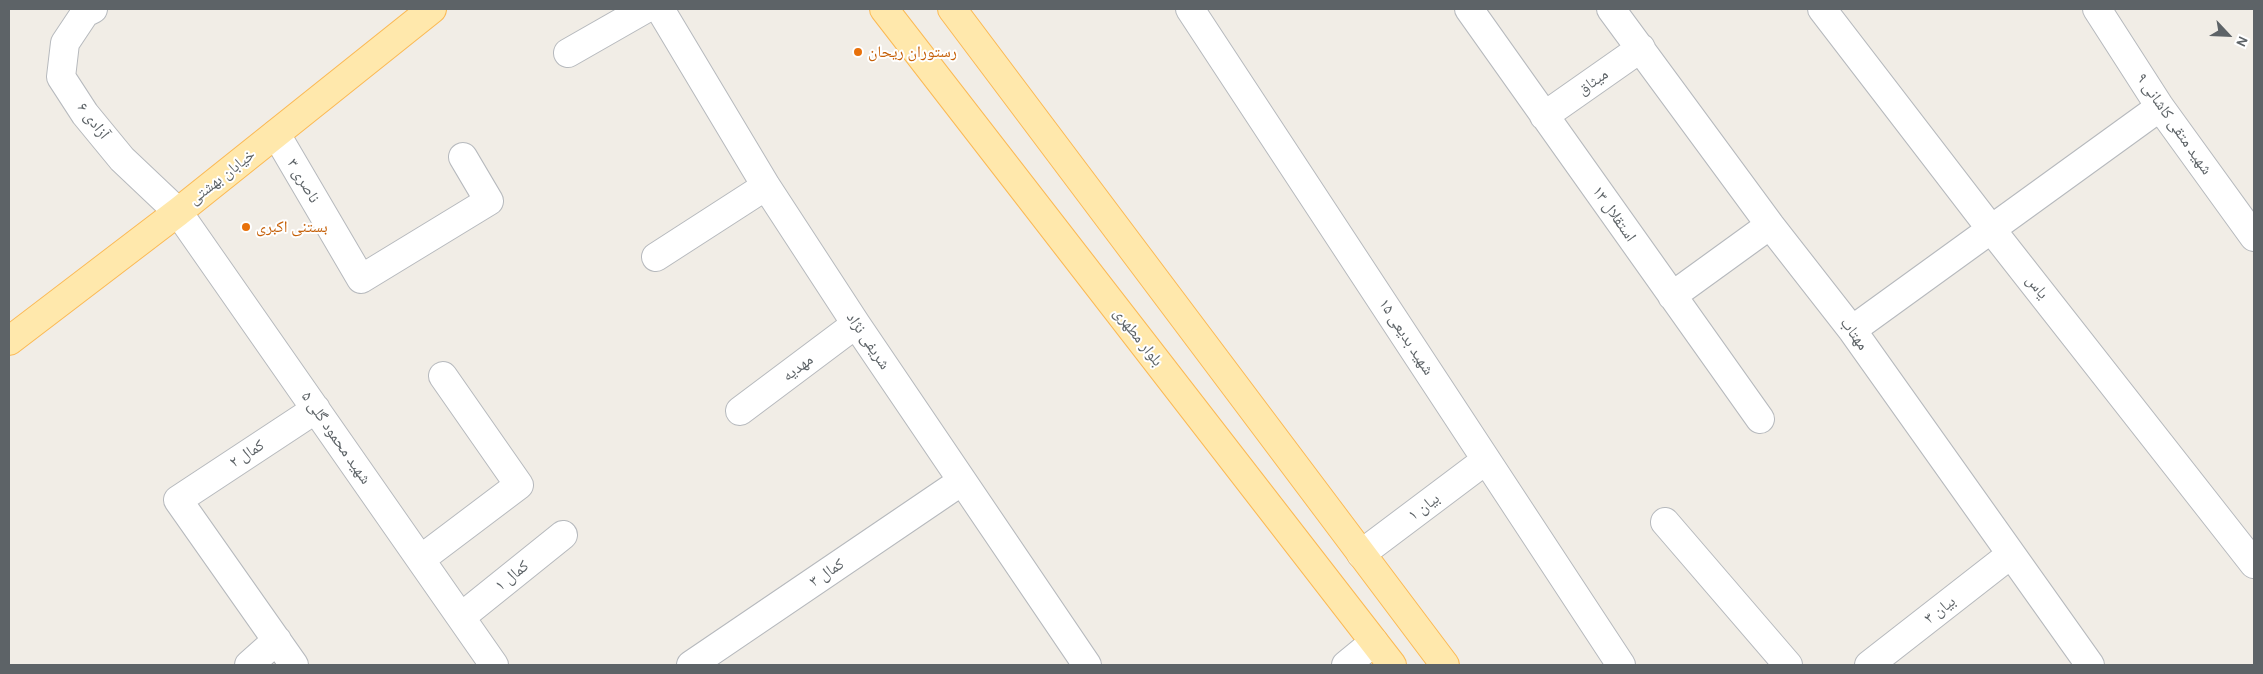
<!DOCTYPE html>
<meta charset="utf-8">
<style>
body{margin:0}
#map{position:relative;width:2263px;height:674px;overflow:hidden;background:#f1ede6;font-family:Karla,sans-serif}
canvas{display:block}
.frame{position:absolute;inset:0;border:10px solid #5d6367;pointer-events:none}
.north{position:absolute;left:2203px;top:10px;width:50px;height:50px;-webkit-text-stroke:4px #fff;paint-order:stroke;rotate:115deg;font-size:14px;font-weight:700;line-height:20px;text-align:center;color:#5d6367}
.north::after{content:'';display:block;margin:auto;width:18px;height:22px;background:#5d6367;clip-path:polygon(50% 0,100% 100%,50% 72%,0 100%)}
</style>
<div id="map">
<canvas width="2263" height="674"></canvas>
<div class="frame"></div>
<div class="north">N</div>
</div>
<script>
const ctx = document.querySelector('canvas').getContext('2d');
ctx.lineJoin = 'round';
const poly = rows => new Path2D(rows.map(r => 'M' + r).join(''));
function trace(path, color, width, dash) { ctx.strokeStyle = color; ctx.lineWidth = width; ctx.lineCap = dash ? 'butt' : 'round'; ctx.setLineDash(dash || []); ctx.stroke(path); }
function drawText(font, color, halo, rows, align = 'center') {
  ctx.font = font + ' Karla,"Noto Naskh Arabic",sans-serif'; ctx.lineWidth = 4; ctx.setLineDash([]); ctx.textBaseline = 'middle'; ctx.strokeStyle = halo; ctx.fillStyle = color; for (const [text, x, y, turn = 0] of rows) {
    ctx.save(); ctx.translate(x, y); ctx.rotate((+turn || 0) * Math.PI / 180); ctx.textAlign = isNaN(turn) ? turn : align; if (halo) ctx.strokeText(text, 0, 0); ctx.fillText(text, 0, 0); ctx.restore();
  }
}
const minor = poly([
 [93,9,85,13,65,43,61,77,85,114,122,159,178,212,494,665],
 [660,9,766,186,856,324,1087,665],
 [1190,9,1621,665],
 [1469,9,1760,419],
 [1611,9,1770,225,1852,330,2090,665],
 [1822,9,1991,229,2254,564],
 [2097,9,2160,107,2254,237],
 [568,53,645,9],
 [1544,116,1641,48],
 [276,134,361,279,489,201,463,157],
 [656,257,766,186],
 [1672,296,1770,225],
 [1852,330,2160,107],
 [740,411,856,324],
 [1665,522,1788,665],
 [1361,554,1486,460],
 [421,559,519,485,443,376],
 [461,617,563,535],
 [249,665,277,640],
 [294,665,178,500,316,409],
 [691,665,962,481],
 [1346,665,1374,642],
 [1869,665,2010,555]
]);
const major = poly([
 [884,9,1392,665],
 [952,9,1445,665],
 [9,341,178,212,432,9]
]);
trace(minor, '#b6b9bd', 30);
trace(major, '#fbb954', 30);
trace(minor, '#fff', 28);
trace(major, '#ffe8ac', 28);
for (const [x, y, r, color] of [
 [858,52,5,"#e8710a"],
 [246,227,5,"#e8710a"]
]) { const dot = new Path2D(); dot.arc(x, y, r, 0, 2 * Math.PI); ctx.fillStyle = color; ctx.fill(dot); trace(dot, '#fff', 2); }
drawText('16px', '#c56008', '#fff', [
 ["رستوران ریحان",868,52],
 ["بستنی اکبری",256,227]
], 'left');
drawText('16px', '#5d6367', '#fff', [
 ["میثاق",1593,82,-35],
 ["آزادی ۶",93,121,52],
 ["شهید متقی کاشانی ۹",2174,124,55],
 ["خیابان بهشتی",222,177,-38],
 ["ناصری ۳",303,181,59],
 ["استقلال ۱۳",1614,214,55],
 ["یاس",2037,287,52],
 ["مهتاب",1854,334,54],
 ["بلوار مطهری",1138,337,52],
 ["شهید بدیعی ۱۵",1406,337,57],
 ["شریفی نژاد",868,341,56],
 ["مهدیه",798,368,-37],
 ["شهید محمود گلی ۵",336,438,55],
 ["کمال ۲",247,454,-33],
 ["بیان ۱",1424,507,-37],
 ["کمال ۳",827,573,-34],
 ["کمال ۱",512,576,-39],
 ["بیان ۳",1940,610,-38]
]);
</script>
